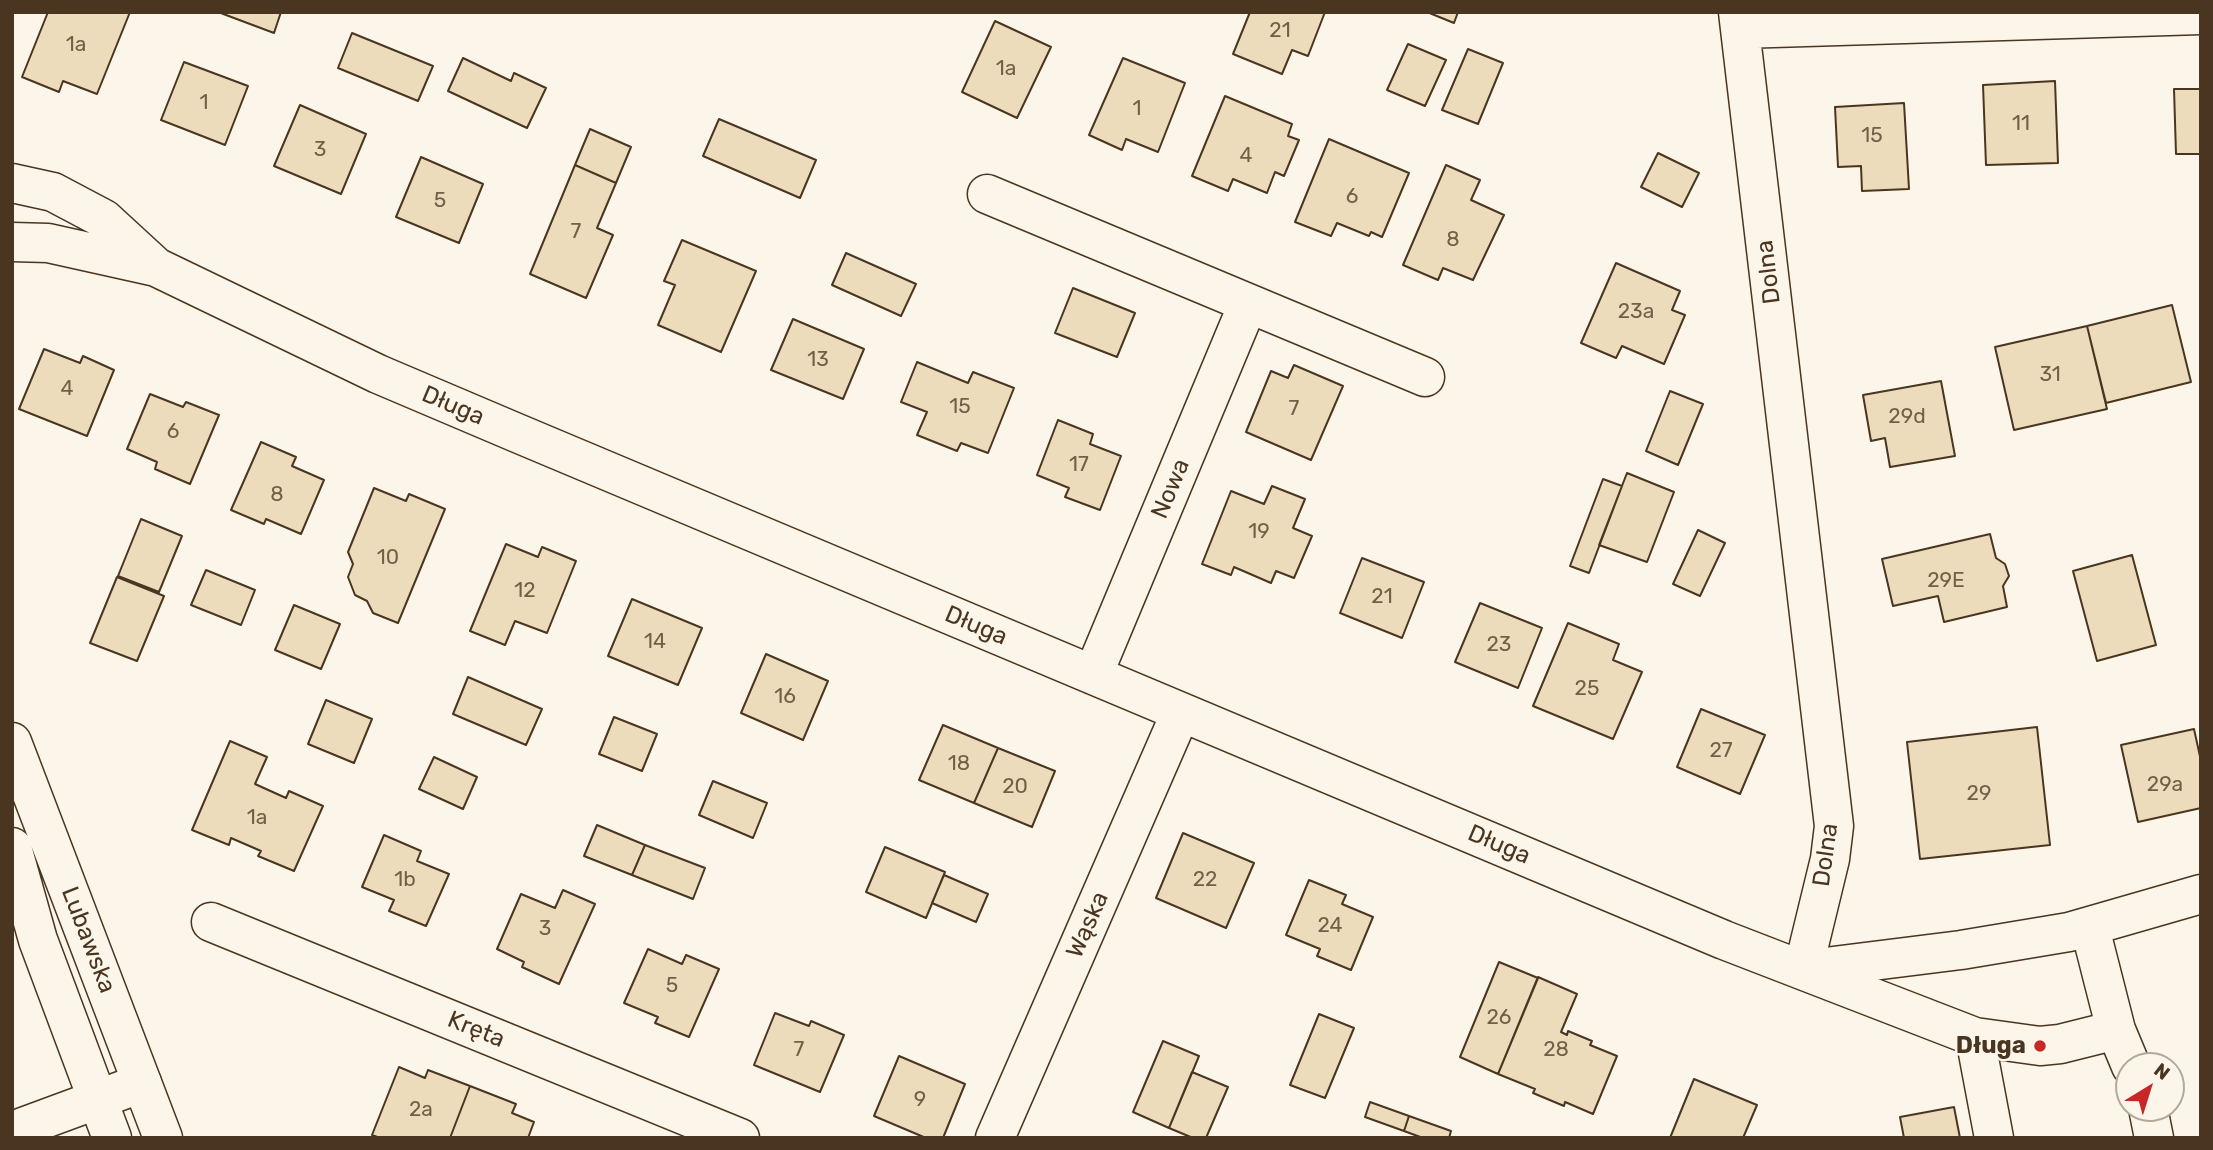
<!DOCTYPE html>
<meta charset="utf-8">
<style>
body{margin:0}
#map{position:relative;width:2213px;height:1150px;overflow:hidden;background:#fbf6e9;font-family:Rubik,sans-serif}
canvas{display:block}
.frame{position:absolute;inset:0;border:14px solid #4a3520;pointer-events:none}
.north{position:absolute;left:2115px;top:1052px;width:70px;height:70px;box-sizing:border-box;background:#fbf6e9;border:2px solid #b4a999;border-radius:50%;rotate:38deg;font-size:19px;font-weight:700;line-height:28px;text-align:center;color:#4a3520}
.north::after{content:'';display:block;margin:auto;width:24px;height:32px;background:#c62828;clip-path:polygon(50% 0,100% 100%,50% 72%,0 100%)}
</style>
<div id="map">
<canvas width="2213" height="1150"></canvas>
<div class="frame"></div>
<div class="north">N</div>
</div>
<script>
const ctx = document.querySelector('canvas').getContext('2d');
ctx.lineJoin = 'round';
function fill(path, color) { ctx.fillStyle = color; ctx.fill(path, 'evenodd'); }
const poly = rows => new Path2D(rows.map(r => 'M' + r).join(''));
function trace(path, color, width, dash) { ctx.strokeStyle = color; ctx.lineWidth = width; ctx.lineCap = dash ? 'butt' : 'round'; ctx.setLineDash(dash || []); ctx.stroke(path); }
function drawText(font, color, halo, rows, align = 'center') {
  ctx.font = font + ' Rubik,sans-serif'; ctx.lineWidth = 5; ctx.setLineDash([]); ctx.textBaseline = 'middle'; ctx.strokeStyle = halo; ctx.fillStyle = color; for (const [text, x, y, turn = 0] of rows) {
    ctx.save(); ctx.translate(x, y); ctx.rotate((+turn || 0) * Math.PI / 180); ctx.textAlign = isNaN(turn) ? turn : align; if (halo) ctx.strokeText(text, 0, 0); ctx.fillText(text, 0, 0); ctx.restore();
  }
}
const building = poly([
 [48,12,130,12,97,94,63,81,59,92,22,77,48,12],
 [218,12,281,12,274,33,218,12],
 [1250,12,1325,12,1308,56,1292,50,1282,74,1233,54,1250,12],
 [1427,12,1458,12,1454,23,1427,12],
 [995,21,1051,47,1017,118,962,92,995,21],
 [352,33,433,66,418,101,338,68,352,33],
 [1408,44,1446,60,1425,106,1387,90,1408,44],
 [1468,49,1503,63,1478,124,1442,110,1468,49],
 [463,58,511,81,514,73,546,88,527,128,448,91,463,58],
 [1123,58,1185,83,1158,152,1126,139,1122,150,1089,135,1123,58],
 [184,62,248,86,225,145,161,120,184,62],
 [2055,81,2058,163,1986,165,1983,85,2055,81],
 [2174,89,2201,89,2201,154,2176,154,2174,89],
 [1225,96,1292,124,1288,136,1299,140,1284,176,1275,172,1267,193,1233,179,1228,191,1192,176,1225,96],
 [1904,103,1909,189,1862,191,1861,166,1838,167,1835,107,1904,103],
 [300,105,366,134,341,194,274,166,300,105],
 [719,119,816,160,800,198,703,156,719,119],
 [590,129,631,147,616,183,575,165,590,129],
 [1329,139,1409,173,1382,237,1371,232,1369,236,1337,223,1331,236,1295,222,1329,139],
 [1658,153,1699,173,1682,207,1641,187,1658,153],
 [421,157,483,184,459,243,396,217,421,157],
 [575,165,616,183,597,228,613,235,586,298,530,274,575,165],
 [1446,165,1480,180,1471,200,1504,215,1473,280,1443,268,1438,280,1403,265,1446,165],
 [682,240,756,271,721,352,658,325,675,285,664,281,682,240],
 [846,253,916,284,901,316,832,285,846,253],
 [1616,263,1680,291,1672,310,1685,315,1664,364,1622,346,1616,358,1581,343,1616,263],
 [1073,288,1135,313,1117,357,1055,333,1073,288],
 [2172,305,2191,382,2106,403,2087,326,2172,305],
 [793,319,864,349,843,399,771,370,793,319],
 [2087,326,2107,409,2014,430,1995,347,2087,326],
 [44,349,80,363,83,356,114,370,87,436,19,409,44,349],
 [917,362,968,383,973,372,1014,388,988,453,961,443,957,451,917,435,927,412,901,402,917,362],
 [1294,365,1343,386,1311,460,1246,432,1271,371,1288,378,1294,365],
 [1941,381,1955,456,1890,467,1885,438,1871,441,1863,395,1941,381],
 [1670,391,1703,404,1678,465,1646,451,1670,391],
 [150,394,183,407,186,402,219,415,190,484,155,469,157,462,127,449,150,394],
 [1058,420,1093,434,1090,444,1121,456,1100,510,1065,497,1069,488,1037,475,1058,420],
 [261,442,296,457,292,466,324,480,301,534,266,519,264,524,231,510,261,442],
 [1627,473,1674,492,1647,562,1599,545,1627,473],
 [1603,479,1622,486,1589,573,1570,566,1603,479],
 [1272,486,1305,499,1293,528,1312,536,1294,578,1276,571,1271,583,1234,567,1231,575,1202,564,1231,491,1264,504,1272,486],
 [374,488,406,501,409,494,445,509,398,623,373,613,367,601,355,595,348,577,353,564,348,552,374,488],
 [141,519,182,536,159,592,118,576,141,519],
 [1698,530,1725,543,1700,596,1673,584,1698,530],
 [1990,534,1996,558,2005,564,2009,576,2003,586,2007,607,1944,622,1938,596,1893,606,1882,559,1990,534],
 [506,544,538,557,542,547,576,561,547,633,515,621,505,645,470,631,506,544],
 [2132,555,2156,645,2097,661,2073,571,2132,555],
 [1362,558,1424,582,1402,638,1340,613,1362,558],
 [206,570,255,590,241,625,191,605,206,570],
 [117,577,164,596,137,661,90,643,117,577],
 [632,599,702,628,678,685,608,656,632,599],
 [1480,603,1542,628,1518,688,1455,662,1480,603],
 [294,605,340,624,321,669,275,650,294,605],
 [1568,623,1619,644,1613,660,1642,672,1613,739,1533,706,1568,623],
 [766,654,828,681,803,740,741,713,766,654],
 [468,677,542,709,526,745,453,714,468,677],
 [326,700,372,719,354,763,308,744,326,700],
 [1701,709,1765,735,1740,794,1677,767,1701,709],
 [614,717,657,734,642,771,599,754,614,717],
 [943,725,998,748,974,803,919,780,943,725],
 [2037,727,2050,845,1920,859,1907,742,2037,727],
 [2194,729,2201,761,2201,808,2138,822,2121,745,2194,729],
 [230,741,267,757,255,784,286,798,289,791,323,806,294,871,258,856,261,851,231,838,229,845,192,830,230,741],
 [998,748,1055,771,1032,827,974,803,998,748],
 [434,757,477,777,463,809,419,789,434,757],
 [713,781,767,803,753,838,699,815,713,781],
 [597,825,645,845,632,875,584,856,597,825],
 [1183,833,1254,863,1226,928,1156,898,1183,833],
 [384,835,421,851,417,861,449,874,426,926,389,911,394,900,362,887,384,835],
 [645,845,705,868,693,899,632,875,645,845],
 [885,847,945,872,926,918,866,892,885,847],
 [944,875,988,894,976,922,932,903,944,875],
 [1309,880,1346,895,1342,904,1373,917,1351,970,1317,956,1320,949,1286,935,1309,880],
 [563,890,595,904,559,984,522,967,524,962,497,949,521,894,555,908,563,890],
 [648,949,682,964,686,955,719,969,689,1037,655,1023,658,1017,624,1003,648,949],
 [1499,962,1538,978,1498,1074,1460,1057,1499,962],
 [1538,977,1577,994,1561,1032,1567,1035,1568,1031,1592,1041,1590,1045,1617,1056,1593,1114,1565,1102,1564,1106,1533,1093,1535,1089,1498,1074,1538,977],
 [775,1013,809,1026,811,1021,844,1035,820,1092,754,1065,775,1013],
 [1319,1014,1354,1028,1325,1098,1290,1085,1319,1014],
 [1163,1041,1199,1056,1169,1128,1133,1112,1163,1041],
 [899,1056,965,1084,943,1138,926,1138,874,1116,899,1056],
 [399,1067,425,1078,428,1070,470,1086,450,1138,380,1138,372,1135,399,1067],
 [1192,1072,1228,1087,1206,1138,1193,1138,1169,1128,1192,1072],
 [1694,1079,1757,1105,1743,1138,1670,1138,1694,1079],
 [470,1086,516,1104,512,1113,534,1122,528,1138,450,1138,470,1086],
 [1370,1102,1409,1116,1404,1131,1365,1117,1370,1102],
 [1954,1107,1960,1138,1904,1138,1900,1117,1954,1107],
 [1409,1116,1451,1131,1449,1138,1423,1138,1404,1131,1409,1116]
]);
fill(building, '#ecdcbc');
trace(building, '#4a3520', 2);
const minor = poly([
 [1738,12,1834,826,1830,859,1803,970],
 [1740,29,2201,15],
 [12,183,53,192,104,219,154,265],
 [987,194,1425,377],
 [12,242,48,243,156,267,378,374,517,433,1724,940,1975,1037,2040,1046,2060,1044,2116,1030],
 [1093,675,1248,304],
 [211,922,740,1138],
 [2090,928,2116,1030,2131,1066],
 [1809,969,1961,950,2069,932,2201,894],
 [1975,1037,1994,1138],
 [2148,1108,2154,1138],
 [12,1131,142,1083],
 [995,1138,1181,712]
]);
const major = poly([
 [12,742,163,1138],
 [12,847,38,940,112,1138]
]);
trace(minor, '#4a3520', 41);
trace(major, '#4a3520', 41);
trace(minor, '#fbf6e9', 38);
trace(major, '#fbf6e9', 38);
for (const [x, y, r, color] of [
 [2040,1046,7,"#c62828"]
]) { const dot = new Path2D(); dot.arc(x, y, r, 0, 2 * Math.PI); ctx.fillStyle = color; ctx.fill(dot); trace(dot, '#fbf6e9', 2.5); }
drawText('21px', '#725f47', null, [
 ["21",1280,31],
 ["1a",76,45],
 ["1a",1006,69],
 ["1",204,103],
 ["1",1137,109],
 ["11",2021,124],
 ["15",1872,136],
 ["3",320,150],
 ["4",1246,156],
 ["6",1352,197],
 ["5",440,201],
 ["7",576,232],
 ["8",1453,240],
 ["23a",1636,312],
 ["13",818,360],
 ["31",2050,375],
 ["4",67,389],
 ["15",960,407],
 ["7",1294,409],
 ["29d",1907,417],
 ["6",173,432],
 ["17",1079,465],
 ["8",277,495],
 ["19",1259,532],
 ["10",388,558],
 ["29E",1946,581],
 ["12",525,591],
 ["21",1382,597],
 ["14",655,642],
 ["23",1499,645],
 ["25",1587,689],
 ["16",785,697],
 ["27",1721,751],
 ["18",959,764],
 ["29a",2165,785],
 ["20",1015,787],
 ["29",1979,794],
 ["1a",257,818],
 ["1b",405,880],
 ["22",1205,880],
 ["24",1330,926],
 ["3",545,929],
 ["5",672,986],
 ["26",1499,1018],
 ["7",799,1050],
 ["28",1556,1050],
 ["9",920,1100],
 ["2a",421,1110]
]);
drawText('24px', '#4a3520', '#fbf6e9', [
 ["Dolna",1769,272,-97],
 ["Długa",453,406,23],
 ["Nowa",1171,489,-67],
 ["Długa",976,626,23],
 ["Długa",1499,845,23],
 ["Dolna",1826,855,-82],
 ["Wąska",1088,925,-66],
 ["Lubawska",88,940,69],
 ["Kręta",476,1030,22]
]);
drawText('bold 24px', '#4a3520', '#fbf6e9', [
 ["Długa",2026,1046]
], 'right');
</script>
